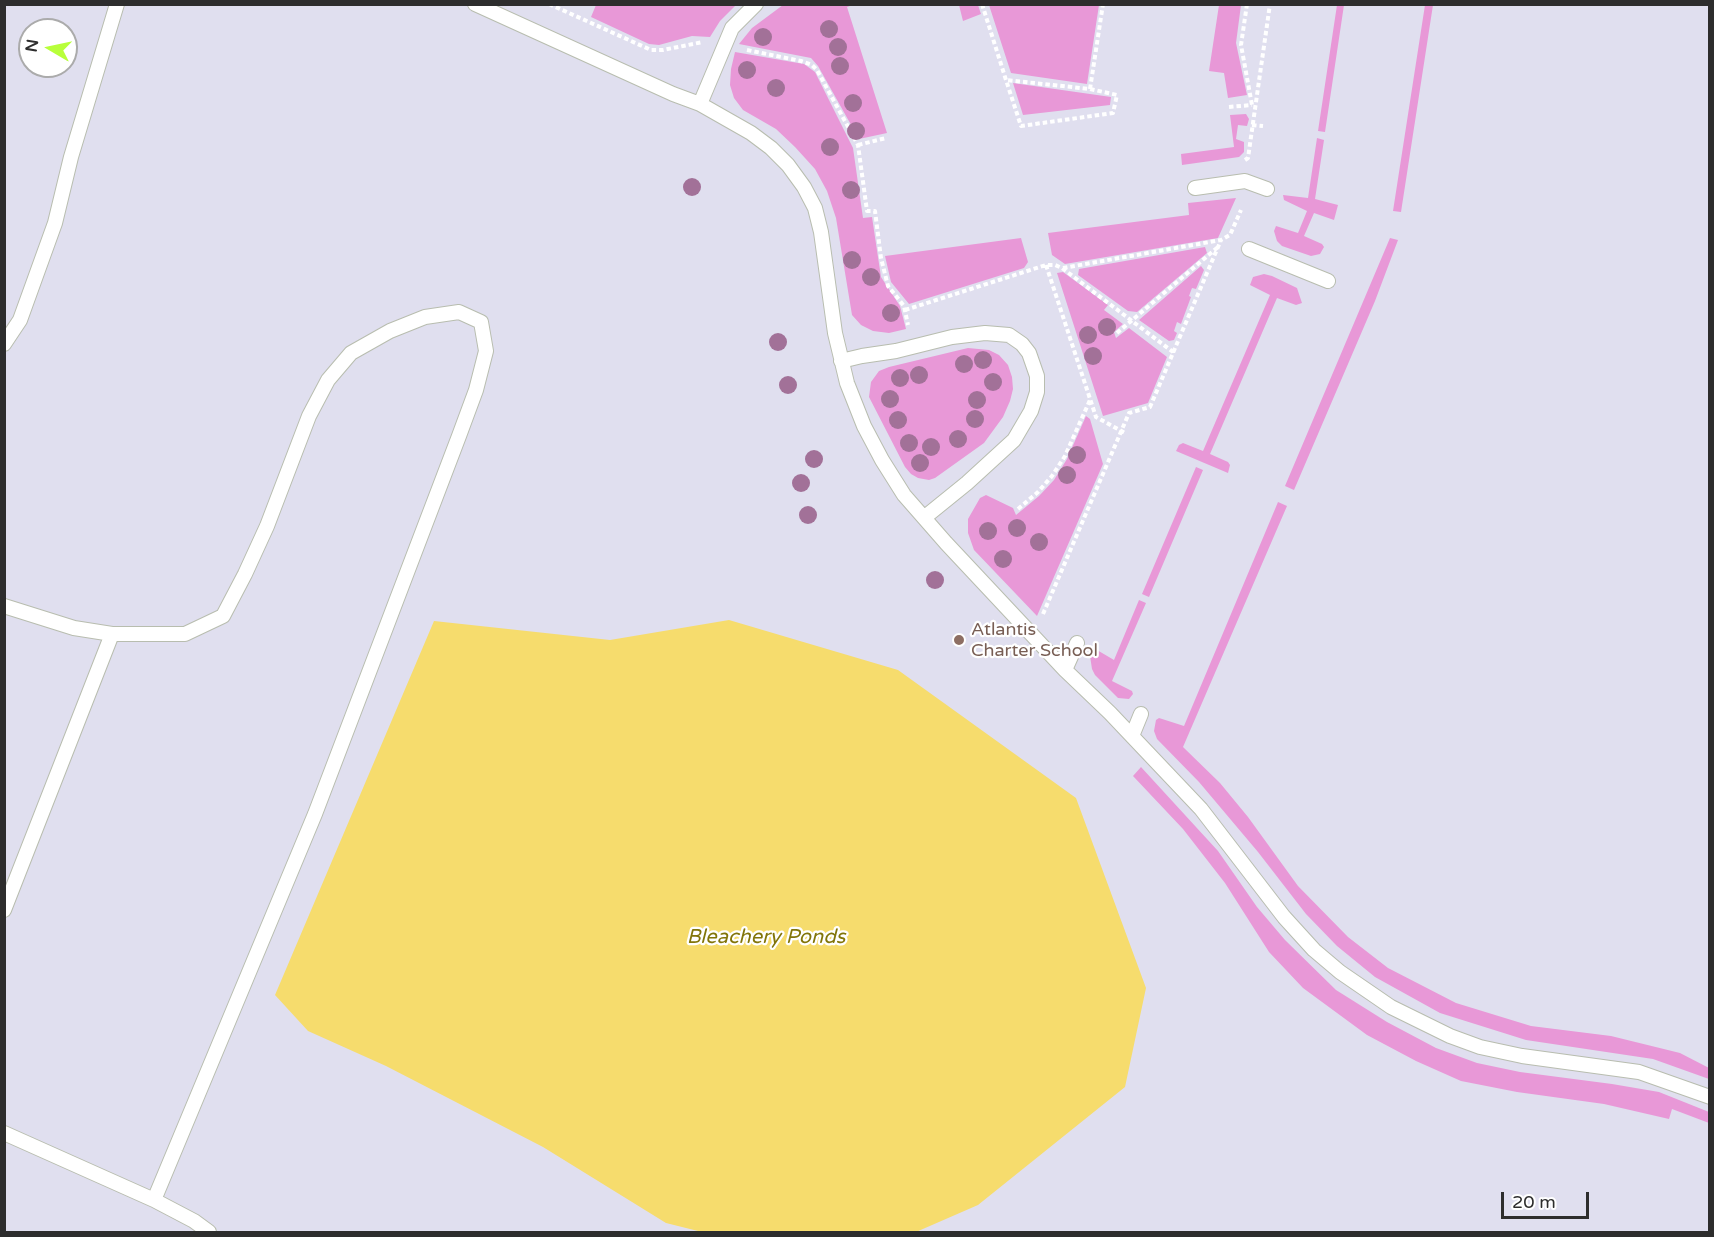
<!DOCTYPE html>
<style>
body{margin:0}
#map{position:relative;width:1714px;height:1237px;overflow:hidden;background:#e0dfef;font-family:"Varela Round",sans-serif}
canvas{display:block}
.frame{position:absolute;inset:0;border:6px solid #2d2d2d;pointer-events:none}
.north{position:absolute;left:18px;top:18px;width:60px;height:60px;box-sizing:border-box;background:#fff;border:2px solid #ababab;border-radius:50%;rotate:279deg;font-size:16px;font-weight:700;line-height:24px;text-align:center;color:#2d2d2d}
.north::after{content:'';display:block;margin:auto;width:21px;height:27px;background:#b8ff3b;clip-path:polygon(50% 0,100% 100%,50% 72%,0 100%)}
.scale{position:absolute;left:1501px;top:1192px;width:88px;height:27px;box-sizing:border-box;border:3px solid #2d2d2d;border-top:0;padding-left:8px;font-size:18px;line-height:21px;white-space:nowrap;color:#2d2d2d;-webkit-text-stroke:4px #fff;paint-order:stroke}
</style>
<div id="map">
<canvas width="1714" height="1237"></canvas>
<div class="frame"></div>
<div class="north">N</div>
<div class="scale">20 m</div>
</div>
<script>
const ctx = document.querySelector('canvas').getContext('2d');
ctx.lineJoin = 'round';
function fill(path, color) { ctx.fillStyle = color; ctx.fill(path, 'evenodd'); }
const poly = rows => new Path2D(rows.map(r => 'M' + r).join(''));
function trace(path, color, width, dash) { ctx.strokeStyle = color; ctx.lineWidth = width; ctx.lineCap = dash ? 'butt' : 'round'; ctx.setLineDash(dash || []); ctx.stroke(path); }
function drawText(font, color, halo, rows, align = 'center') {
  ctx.font = font + ' "Varela Round",sans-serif'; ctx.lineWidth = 4.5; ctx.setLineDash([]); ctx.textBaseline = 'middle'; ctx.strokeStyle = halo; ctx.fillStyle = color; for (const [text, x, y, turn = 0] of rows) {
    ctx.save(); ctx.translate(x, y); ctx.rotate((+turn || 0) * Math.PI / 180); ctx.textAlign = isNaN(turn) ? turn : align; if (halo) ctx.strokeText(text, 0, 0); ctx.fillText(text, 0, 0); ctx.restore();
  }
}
fill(poly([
 [596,5,596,4,736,5,720,21,710,37,692,36,659,45,649,44,591,17],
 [783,5,853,5,847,7,887,133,859,139,818,66,811,58,739,44,752,28],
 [959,5,978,5,981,14,963,21],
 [989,5,1099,5,1087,84,1011,73],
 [1219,5,1241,5,1236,43,1247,95,1228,98,1224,73,1209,71],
 [1337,5,1344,5,1325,132,1318,131],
 [1425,5,1433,5,1401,212,1393,211],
 [735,52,804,64,815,72,853,148,863,218,872,217,881,277,900,306,906,329,889,333,873,331,861,325,852,315,836,218,827,191,815,169,795,147,776,129,743,110,734,98,730,85,731,69],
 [1013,83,1111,97,1110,105,1023,115],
 [1246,114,1249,119,1247,126,1238,125,1236,139,1244,142,1244,152,1239,157,1182,165,1181,154,1234,147,1230,115],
 [1317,138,1324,140,1315,199,1338,205,1334,220,1314,213,1304,236,1322,244,1324,247,1320,254,1311,256,1282,246,1277,241,1274,231,1276,226,1298,233,1307,211,1284,200,1283,195,1308,198],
 [1236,198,1218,238,1065,264,1052,255,1048,233,1189,215,1188,203],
 [1021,238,1028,262,1024,268,909,304,891,282,885,256],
 [1390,238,1398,240,1375,301,1294,490,1285,486],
 [1205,247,1207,253,1137,312,1128,311,1078,275,1079,269],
 [1201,266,1204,270,1196,289,1192,288,1189,296,1191,297,1181,324,1177,322,1174,331,1177,333,1174,340,1169,341,1139,320],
 [1063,272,1108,305,1104,310,1123,324,1114,332,1116,338,1129,328,1167,357,1148,403,1103,416,1057,273],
 [1264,274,1272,276,1297,288,1302,303,1296,305,1277,298,1210,454,1228,462,1230,465,1228,473,1176,451,1179,445,1183,443,1203,451,1270,295,1250,285,1253,277],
 [968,348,989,350,999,355,1008,365,1012,377,1013,389,1010,401,1003,417,984,443,935,478,929,480,918,478,911,474,905,467,869,397,871,382,879,371,889,367],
 [1086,416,1090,419,1103,464,1037,616,974,550,968,533,968,519,980,498,986,495,1013,508,1016,515,1039,496,1054,480,1067,459],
 [1196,467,1203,470,1149,597,1142,594],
 [1278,502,1287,506,1183,747,1220,783,1248,817,1298,886,1348,937,1388,968,1456,1003,1531,1026,1611,1036,1680,1053,1709,1068,1709,1079,1653,1059,1526,1040,1440,1013,1375,977,1337,946,1306,914,1258,852,1199,782,1157,739,1154,731,1156,720,1159,718,1184,726],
 [1139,600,1146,603,1112,681,1132,691,1133,694,1129,699,1118,698,1095,675,1092,669,1090,656,1093,651,1097,650,1114,660],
 [1141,767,1218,851,1257,907,1285,940,1336,990,1387,1022,1436,1048,1477,1063,1520,1072,1612,1084,1659,1092,1709,1112,1709,1123,1672,1109,1669,1119,1604,1104,1517,1092,1461,1081,1416,1061,1367,1035,1303,988,1269,952,1225,883,1183,829,1133,776]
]), '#e898d7');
fill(poly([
 [729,620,898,670,1076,798,1146,988,1125,1087,978,1205,916,1232,702,1232,666,1223,543,1147,386,1066,308,1031,275,995,434,621,610,640]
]), '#f6dc6d');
const service = poly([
 [475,4,673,94,700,104,751,133,771,148,788,165,804,187,815,208,821,232,835,333,847,383,864,426,882,460,904,495,946,543,1065,670,1110,713,1201,809,1284,917,1314,950,1340,972,1391,1007,1450,1036,1480,1047,1522,1056,1639,1072,1710,1097],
 [700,104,732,28,756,4],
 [1195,188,1245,181,1267,189],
 [1249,249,1328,281],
 [4,344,20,320,55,223,71,157,117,4],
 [841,361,862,356,896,351,952,337,985,333,1009,335,1022,344,1029,353,1037,376,1037,392,1031,411,1014,440,967,483,925,517],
 [4,606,74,628,112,634,185,634,223,616,245,574,267,526,309,416,328,380,351,353,390,331,425,317,459,312,481,322,486,351,476,390,459,436,315,814,154,1200,194,1221,209,1232],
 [1065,670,1077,643],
 [1132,736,1141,714],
 [4,910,112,634],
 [4,1133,154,1200]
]);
trace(service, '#b8bdaf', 16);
trace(poly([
 [549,4,651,50,663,50,703,42],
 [982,4,1006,80,1021,126,1113,113,1117,95,1090,89,1006,80],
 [1247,4,1241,45,1252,105],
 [747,50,801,61,812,65,817,70,858,145,867,211,875,211,881,258,888,286,904,306,908,325],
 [1090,89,1103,4],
 [1229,107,1252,105],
 [1252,125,1263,126],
 [858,145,886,138],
 [1245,160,1248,158,1270,4],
 [1046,265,1096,417,1125,433],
 [1063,268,1221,240,1230,235,1241,210],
 [905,310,1046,265,1055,265,1062,268,1173,352],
 [1117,333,1218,247],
 [1018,509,1038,492,1052,476,1065,456,1090,400],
 [1043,614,1129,413,1150,407,1221,240]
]), '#fff', 4, [4.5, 3]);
trace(service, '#fff', 14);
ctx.fillStyle = '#a27198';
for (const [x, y] of [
 [829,29],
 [763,37],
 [838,47],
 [840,66],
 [747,70],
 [776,88],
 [853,103],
 [856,131],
 [830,147],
 [692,187],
 [851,190],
 [852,260],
 [871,277],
 [891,313],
 [1107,327],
 [1088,335],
 [778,342],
 [1093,356],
 [983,360],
 [964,364],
 [919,375],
 [900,378],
 [993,382],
 [788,385],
 [890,399],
 [977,400],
 [975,419],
 [898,420],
 [958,439],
 [909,443],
 [931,447],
 [1077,455],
 [814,459],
 [920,463],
 [1067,475],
 [801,483],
 [808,515],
 [1017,528],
 [988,531],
 [1039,542],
 [1003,559],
 [935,580]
]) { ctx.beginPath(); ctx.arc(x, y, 9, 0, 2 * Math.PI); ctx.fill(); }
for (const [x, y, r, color] of [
 [959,640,6,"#8d6e63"]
]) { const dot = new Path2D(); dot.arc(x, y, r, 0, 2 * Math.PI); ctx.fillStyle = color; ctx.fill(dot); trace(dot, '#fff', 2); }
drawText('18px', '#785e54', '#fff', [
 ["Atlantis",971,630],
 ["Charter School",971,651]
], 'left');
drawText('italic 20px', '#827509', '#fff', [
 ["Bleachery Ponds",766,938]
]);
</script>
